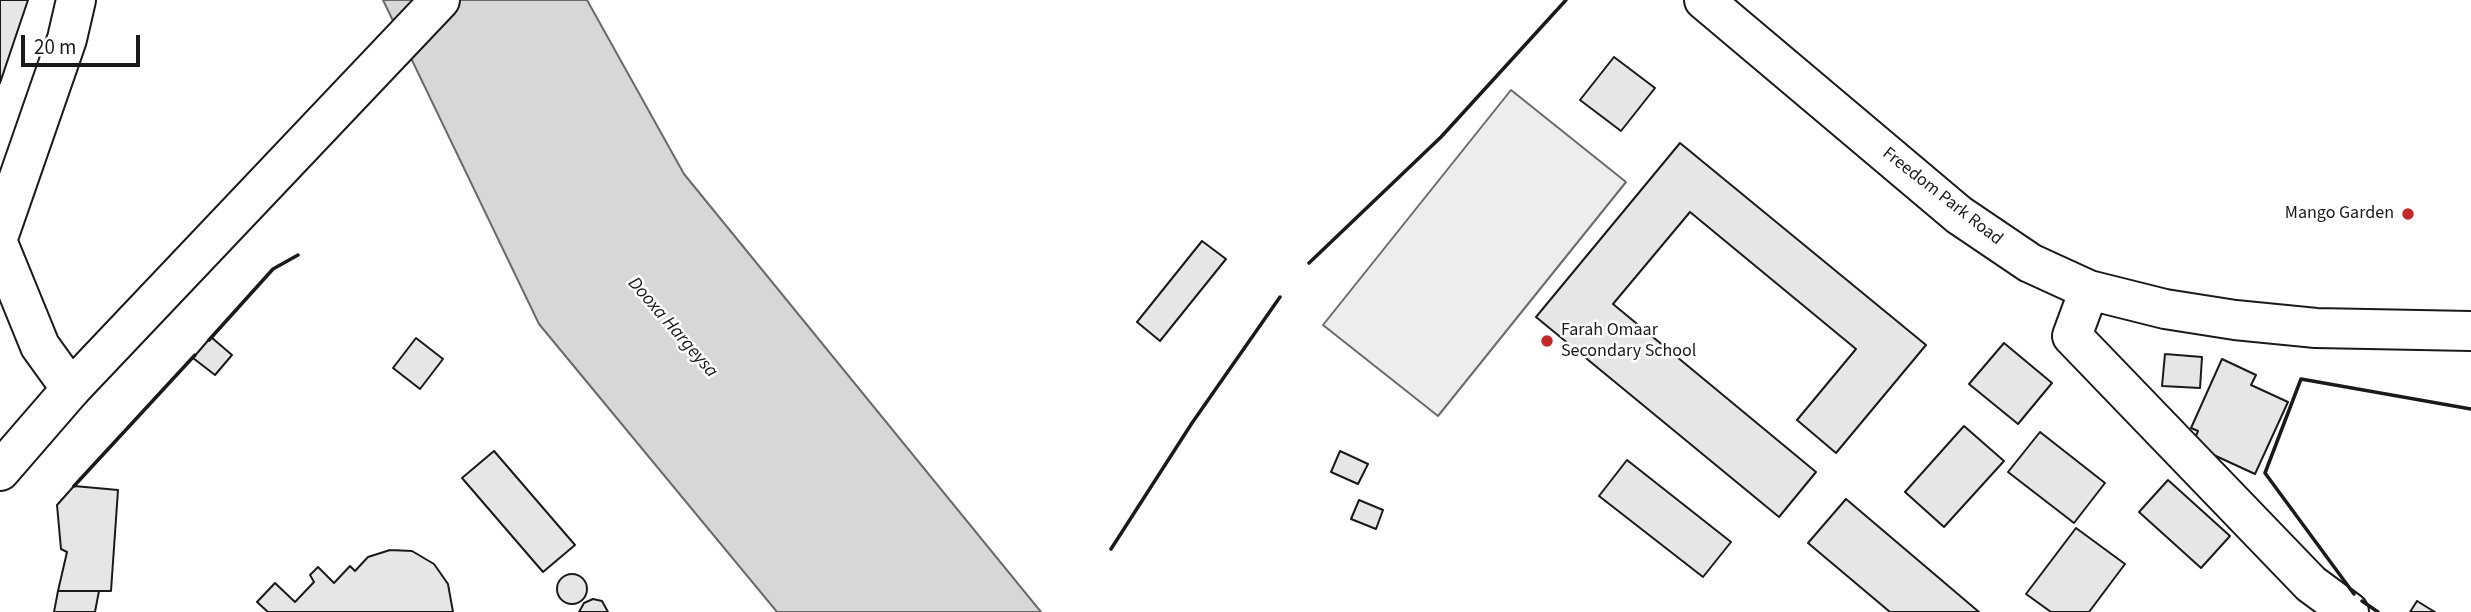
<!DOCTYPE html>
<style>
body{margin:0}
#map{position:relative;width:2471px;height:612px;overflow:hidden;background:#fff;font-family:"Source Sans 3",sans-serif}
canvas{display:block}
.scale{position:absolute;left:21px;top:35px;width:119px;height:32px;box-sizing:border-box;border:4px solid #1a1a1a;border-top:0;padding-left:9px;font-size:21px;line-height:24px;white-space:nowrap;color:#1a1a1a;-webkit-text-stroke:5px #fff;paint-order:stroke}
</style>
<div id="map">
<canvas width="2471" height="612"></canvas>
<div class="scale">20 m</div>
</div>
<script>
const ctx = document.querySelector('canvas').getContext('2d');
ctx.lineJoin = 'round';
function paint(path, color) {
  ctx.fillStyle = color;
  ctx.fill(path, 'evenodd');
}
function shape(rows) {
  const path = new Path2D();
  for (const r of rows) {
    if (r.length === 3) {
      path.moveTo(r[0] + r[2], r[1]);
      path.arc(r[0], r[1], r[2], 0, 2 * Math.PI);
      continue;
    }
    path.moveTo(r[0], r[1]);
    for (let i = 2; i < r.length; i += 2) path.lineTo(r[i], r[i + 1]);
  }
  return path;
}
function trace(path, color, width, dash) {
  ctx.strokeStyle = color;
  ctx.lineWidth = width;
  ctx.lineCap = dash ? 'butt' : 'round';
  ctx.setLineDash(dash || []);
  ctx.stroke(path);
}
function drawText(font, color, halo, rows, align = 'center') {
  ctx.font = font + ' "Source Sans 3",sans-serif';
  ctx.lineWidth = 5;
  ctx.setLineDash([]);
  ctx.textBaseline = 'middle';
  ctx.strokeStyle = halo;
  ctx.fillStyle = color;
  for (const [text, x, y, turn = 0] of rows) {
    ctx.save();
    ctx.translate(x, y);
    ctx.rotate((+turn || 0) * Math.PI / 180);
    ctx.textAlign = isNaN(turn) ? turn : align;
    if (halo) ctx.strokeText(text, 0, 0);
    ctx.fillText(text, 0, 0);
    ctx.restore();
  }
}
const built = shape([
 [1511,90,1626,182,1438,416,1323,325,1511,90]
]);
paint(built, '#ededed');
trace(built, '#6a6a6a', 2);
const water = shape([
 [383,0,587,0,684,174,1041,612,777,612,539,324,383,0]
]);
paint(water, '#d7d7d7');
trace(water, '#6a6a6a', 2);
const building = shape([
 [0,0,28,0,0,83,0,0],
 [1614,57,1655,88,1621,131,1580,100,1614,57],
 [1680,143,1926,345,1836,453,1797,420,1856,349,1690,212,1613,304,1816,472,1779,517,1536,317,1680,143],
 [1202,241,1226,259,1160,341,1137,322,1202,241],
 [211,337,232,355,215,375,193,358,211,337],
 [416,338,443,359,420,389,393,368,416,338],
 [2004,343,2052,383,2018,424,1969,384,2004,343],
 [2165,354,2202,357,2200,388,2162,386,2165,354],
 [2222,359,2256,375,2251,385,2288,402,2255,474,2192,445,2198,431,2191,428,2222,359],
 [1964,426,2004,461,1944,527,1905,492,1964,426],
 [2040,432,2105,483,2074,523,2008,472,2040,432],
 [494,451,575,545,543,572,462,478,494,451],
 [1340,451,1368,464,1358,484,1331,472,1340,451],
 [1627,460,1731,542,1703,577,1599,496,1627,460],
 [2168,480,2230,536,2201,568,2139,512,2168,480],
 [74,486,118,490,111,591,58,591,67,552,61,549,57,505,74,486],
 [1846,499,1979,612,1890,612,1808,543,1846,499],
 [1359,500,1383,510,1376,529,1351,519,1359,500],
 [2076,528,2125,564,2089,612,2051,612,2026,594,2076,528],
 [390,550,412,551,434,564,448,584,453,612,268,612,257,602,275,583,295,602,314,582,310,575,318,567,334,583,350,566,355,571,368,557,390,550],
 [572,589,15],
 [58,591,99,591,95,612,54,612,58,591],
 [593,599,602,601,608,612,579,612,584,603,593,599],
 [2417,601,2435,612,2410,612,2417,601]
]);
paint(building, '#e6e6e6');
trace(building, '#1a1a1a', 2);
const minor = shape([
 [1704,0,1959,215,2030,263,2089,290,2165,309,2235,320,2316,328,2471,331],
 [0,232,67,39,76,0],
 [0,248,40,346,71,389],
 [2089,290,2072,336,2311,584,2349,612]
]);
const major = shape([
 [0,471,71,389,440,0]
]);
trace(minor, '#1a1a1a', 42);
trace(major, '#1a1a1a', 42);
trace(minor, '#fff', 38);
trace(major, '#fff', 38);
trace(shape([
 [1309,263,1441,137,1566,0],
 [209,340,273,269,298,255],
 [74,486,195,355],
 [1111,549,1192,423,1280,297],
 [2354,594,2265,473,2301,379,2471,409],
 [2362,601,2378,612]
]), '#1a1a1a', 3.5);
for (const [x, y, r, color] of [
 [2408,214,7,"#c62828"],
 [1547,341,7,"#c62828"]
]) {
  const dot = new Path2D();
  dot.arc(x, y, r, 0, 2 * Math.PI);
  ctx.fillStyle = color;
  ctx.fill(dot);
  trace(dot, '#fff', 2.5);
}
drawText('18px', '#1a1a1a', '#fff', [
 ["Freedom Park Road",1942,197,38]
]);
drawText('18px', '#1a1a1a', '#fff', [
 ["Mango Garden",2394,214],
 ["Farah Omaar",1561,331,"left"],
 ["Secondary School",1561,352,"left"]
], 'right');
drawText('italic 19px', '#1a1a1a', '#fff', [
 ["Dooxa Hargeysa",672,328,49]
]);
</script>
